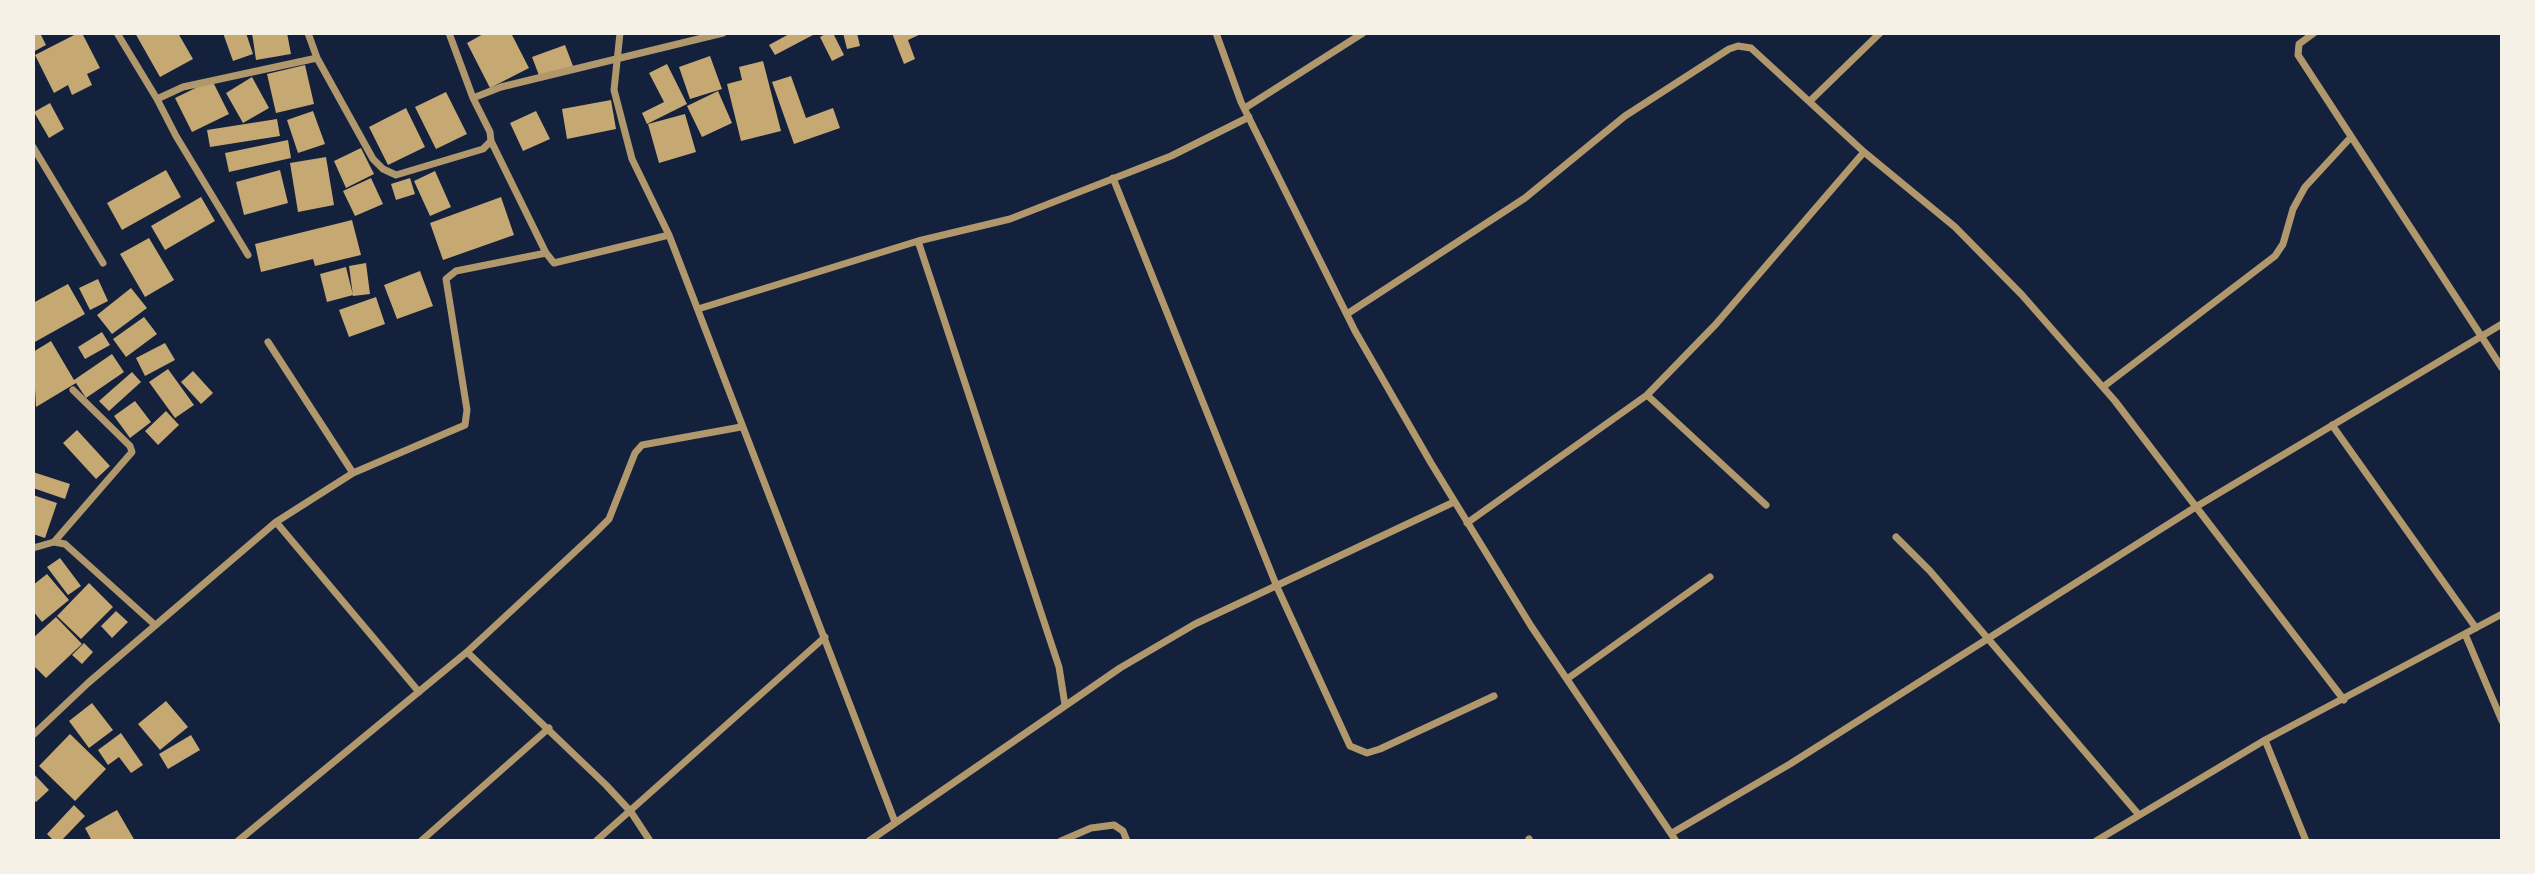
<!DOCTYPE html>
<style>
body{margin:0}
#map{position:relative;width:2535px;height:874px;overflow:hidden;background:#14213d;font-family:Karla,sans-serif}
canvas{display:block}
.frame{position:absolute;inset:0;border:35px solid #f6f1e7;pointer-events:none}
</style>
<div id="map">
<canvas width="2535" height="874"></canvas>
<div class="frame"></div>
</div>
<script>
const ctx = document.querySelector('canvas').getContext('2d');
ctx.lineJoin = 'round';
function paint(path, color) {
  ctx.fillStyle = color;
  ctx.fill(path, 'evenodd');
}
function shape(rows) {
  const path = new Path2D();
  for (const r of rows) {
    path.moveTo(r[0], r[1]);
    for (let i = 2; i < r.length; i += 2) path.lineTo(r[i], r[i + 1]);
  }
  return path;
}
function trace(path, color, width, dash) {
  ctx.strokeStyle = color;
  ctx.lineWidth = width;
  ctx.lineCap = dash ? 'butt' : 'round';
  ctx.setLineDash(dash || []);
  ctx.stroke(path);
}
paint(shape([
 [33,33,40,33,46,45,33,52],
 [78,33,82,33,100,68,87,74,92,85,72,95,68,85,54,93,35,55],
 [135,33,178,33,193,59,160,77],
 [223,33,246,33,253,54,233,61],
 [252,33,287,33,291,54,256,60],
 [485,33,511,33,529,68,490,88,467,43],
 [791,33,813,35,775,55,769,45],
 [827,33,833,33,844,55,832,61,820,37],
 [843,33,857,33,860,46,847,49],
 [892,33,923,33,908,40,915,59,904,64],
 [565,45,573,66,540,78,532,57],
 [710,56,722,89,690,99,679,67],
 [763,61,781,131,741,141,727,84,742,80,739,67],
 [667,64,687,104,647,124,642,113,664,102,649,73],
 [305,65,314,104,276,113,267,74],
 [791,76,806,118,833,108,840,128,794,144,772,82],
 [252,77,269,108,243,123,226,93],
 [212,80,229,114,192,132,175,98],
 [718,91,732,123,702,137,687,106],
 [446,92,467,134,436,149,415,107],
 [611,100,616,129,567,139,562,109],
 [50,103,64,129,49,138,34,112],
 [406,108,425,147,388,165,369,127],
 [313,111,325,144,298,153,287,120],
 [536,111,550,139,523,151,510,123],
 [685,114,696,152,659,163,648,124],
 [277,119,280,136,210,147,207,130],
 [288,140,291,158,229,172,225,153],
 [361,148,374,174,346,188,334,161],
 [326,157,334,205,298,212,290,163],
 [166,170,181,197,122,230,107,203],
 [280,170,288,203,244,215,236,182],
 [435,171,451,207,430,216,414,181],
 [371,178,383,204,355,216,343,191],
 [410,178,415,194,396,200,391,184],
 [201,197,215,221,165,250,151,226],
 [501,197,514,235,443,260,430,223],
 [352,220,361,255,315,266,313,259,261,272,255,244],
 [149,238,174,280,145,297,120,254],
 [366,263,370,294,353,296,349,266],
 [346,267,353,295,327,302,320,274],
 [420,271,433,306,397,319,384,285],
 [98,279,108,301,90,310,79,288],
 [68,284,85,314,33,343,33,303],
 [131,288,147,308,112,334,97,315],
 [376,297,385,324,349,337,339,310],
 [144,317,157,334,126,357,113,339],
 [102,332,110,345,85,359,78,347],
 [51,341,74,380,112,354,124,372,86,398,76,383,36,407,33,352],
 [165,343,175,360,145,376,136,358],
 [168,369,194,405,175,418,149,382],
 [193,371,213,393,201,404,181,382],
 [132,372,141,382,109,411,99,401],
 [135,401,151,422,130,438,114,416],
 [166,411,179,425,158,445,145,431],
 [77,430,110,466,96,479,63,443],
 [33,472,70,484,65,499,33,488],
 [33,495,57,503,45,538,33,534],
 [60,558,81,586,68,595,47,567],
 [47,574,69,600,42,622,33,611,33,585],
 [89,583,113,607,81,639,57,616],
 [116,611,128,622,112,638,101,626],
 [56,617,82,644,46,678,33,665,33,638],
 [84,643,93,652,82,664,72,655],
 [166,701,188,727,160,750,138,724],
 [92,703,113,730,89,748,69,721],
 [121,733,143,765,131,773,119,757,108,765,98,750],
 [70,734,106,769,75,801,39,766],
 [191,735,200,750,168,769,159,754],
 [33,773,49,790,36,802,33,799],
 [74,805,85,816,61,841,54,841,47,834],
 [117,810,135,841,92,841,85,828]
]), '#c6a872');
trace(shape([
 [117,33,157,99,183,87,317,58,373,159,383,169,396,175,483,149,491,141,490,132,473,98,501,87,723,33],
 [308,33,317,58],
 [449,33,473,98],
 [620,33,614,90,632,159,669,235,895,822],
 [1216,33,1241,102,1355,331,1431,463,1531,626,1676,841],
 [2314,33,2299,44,2298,55,2502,368],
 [157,99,176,136,248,255],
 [1810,101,1880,33],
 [1245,108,1363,33],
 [491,141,546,253,554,263,669,235],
 [33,147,103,263],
 [1864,152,1955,227,2022,295,2115,401,2344,700],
 [1113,178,1277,587,1350,746,1367,753,1380,749,1494,696],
 [918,241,1059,667,1065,705],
 [698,309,918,241,1010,219,1171,156,1249,117],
 [1347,314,1525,198,1625,116,1729,49,1738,46,1751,48,1864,152,1716,324,1647,395,1467,523],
 [268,342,353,473],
 [2103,387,2275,256,2283,244,2293,209,2305,187,2351,137],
 [1647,395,1766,505],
 [2332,425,2476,628],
 [276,522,419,692],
 [1896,537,1930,571,2139,815],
 [54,542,132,452,130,446,73,390],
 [33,548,54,542,65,544,155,625],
 [2465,634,2502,721],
 [467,652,606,785,631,812,650,841],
 [1567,679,1710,577],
 [33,735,88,683,276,522,353,473,465,425,467,410,446,279,456,271,546,253],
 [2265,740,2306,841],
 [1672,833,1790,764,2194,508,2502,324],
 [1529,839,1530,841],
 [238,841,467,652,593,535,609,519,635,453,642,445,741,427],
 [421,841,549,728],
 [596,841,825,637],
 [869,841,1120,668,1195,624,1454,502],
 [1061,841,1091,828,1114,825,1123,831,1127,841],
 [2096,841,2265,740,2502,614]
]), '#b1986c', 7);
</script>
